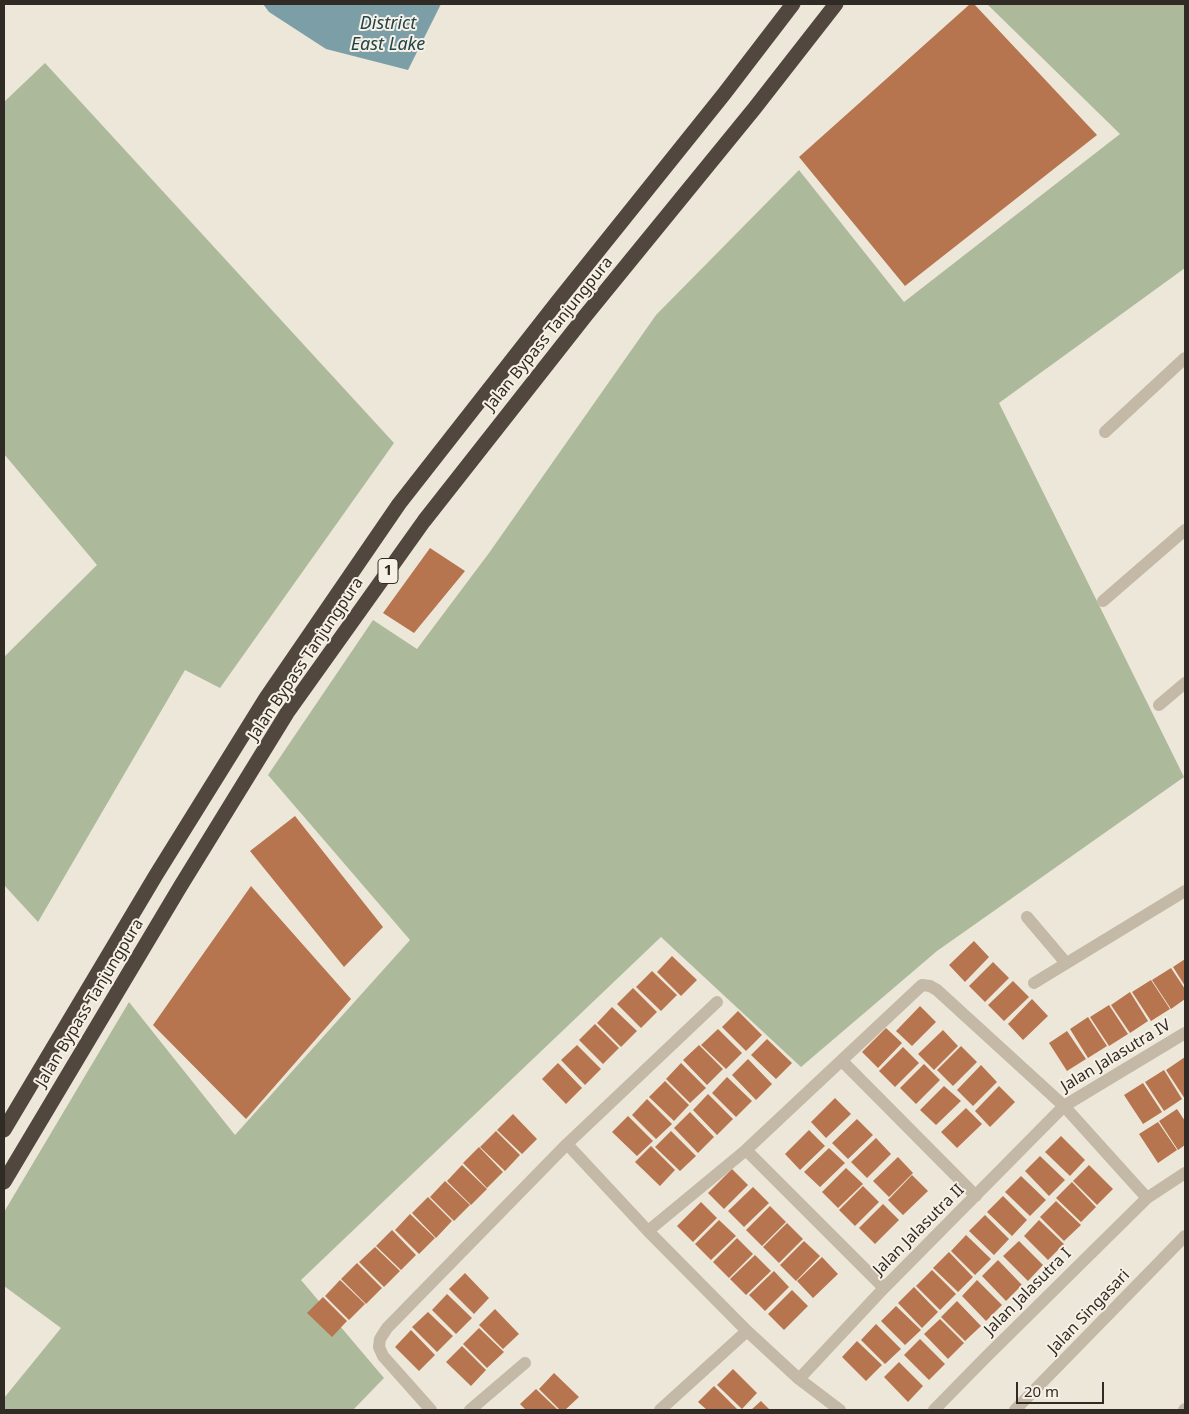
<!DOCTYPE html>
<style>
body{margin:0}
#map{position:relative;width:1189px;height:1414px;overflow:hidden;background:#ede7d9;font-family:"Noto Sans",sans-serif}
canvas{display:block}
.frame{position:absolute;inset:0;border:5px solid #312b26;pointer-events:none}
.scale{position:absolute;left:1016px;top:1382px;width:88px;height:22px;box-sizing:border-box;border:2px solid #312b26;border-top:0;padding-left:6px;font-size:15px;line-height:18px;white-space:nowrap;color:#312b26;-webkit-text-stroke:4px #f6f0e5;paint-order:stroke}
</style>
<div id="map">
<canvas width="1189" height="1414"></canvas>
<div class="frame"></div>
<div class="scale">20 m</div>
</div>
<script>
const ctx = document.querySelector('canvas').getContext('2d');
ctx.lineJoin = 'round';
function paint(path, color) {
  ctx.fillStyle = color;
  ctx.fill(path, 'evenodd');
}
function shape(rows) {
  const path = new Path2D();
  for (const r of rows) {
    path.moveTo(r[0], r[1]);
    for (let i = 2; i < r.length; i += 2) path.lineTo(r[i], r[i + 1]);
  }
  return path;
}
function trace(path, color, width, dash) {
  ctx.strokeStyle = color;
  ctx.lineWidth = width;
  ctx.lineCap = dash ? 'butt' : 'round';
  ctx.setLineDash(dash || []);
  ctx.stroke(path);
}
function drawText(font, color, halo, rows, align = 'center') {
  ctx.font = font + ' "Noto Sans",sans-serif';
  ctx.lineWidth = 4;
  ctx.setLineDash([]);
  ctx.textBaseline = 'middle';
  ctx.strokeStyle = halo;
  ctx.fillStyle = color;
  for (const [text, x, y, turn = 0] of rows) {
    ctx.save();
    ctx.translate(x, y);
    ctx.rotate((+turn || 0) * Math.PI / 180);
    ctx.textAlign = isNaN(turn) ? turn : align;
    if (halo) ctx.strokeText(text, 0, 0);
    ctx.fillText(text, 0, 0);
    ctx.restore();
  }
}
paint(shape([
 [987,4,1185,4,1185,268,999,403,1184,777,937,951,801,1067,661,937,301,1280,384,1378,353,1410,4,1410,4,1398,61,1328,4,1286,4,1212,129,1002,235,1135,410,940,268,775,373,620,417,649,489,553,656,315,799,170,904,302,1120,134],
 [45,63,394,443,220,688,185,670,38,922,4,885,4,657,97,565,4,454,4,102]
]), '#acba9b');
paint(shape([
 [263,4,441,4,408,70,326,49,269,12]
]), '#7c9fa7');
paint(shape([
 [970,4,974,4,1097,135,905,286,799,157],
 [430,548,465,571,414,633,383,613],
 [295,816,383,927,344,967,250,851],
 [251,886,351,999,246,1119,153,1025],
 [974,941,989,957,965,982,949,965],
 [672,956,697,980,681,996,657,972],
 [1185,959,1185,986,1173,967],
 [993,962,1009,978,985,1002,969,986],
 [1171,968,1185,989,1185,999,1171,1009,1152,980],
 [652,971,677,995,661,1011,636,987],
 [1151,980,1170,1009,1151,1021,1132,992],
 [1013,981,1029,997,1004,1021,988,1005],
 [633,988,657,1012,641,1028,617,1004],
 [1130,992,1148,1021,1130,1033,1111,1005],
 [1032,999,1048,1016,1023,1040,1008,1024],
 [1109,1005,1128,1034,1109,1046,1090,1017],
 [920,1006,936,1022,912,1046,896,1031],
 [612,1007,637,1031,621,1047,597,1023],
 [738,1011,762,1035,746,1051,722,1027],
 [1088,1017,1107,1046,1088,1058,1070,1029],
 [595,1024,619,1048,603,1064,579,1040],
 [886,1028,902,1043,878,1068,862,1052],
 [718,1029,742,1053,726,1069,701,1045],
 [943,1030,958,1046,934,1070,918,1054],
 [1067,1031,1086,1059,1067,1071,1049,1043],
 [767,1039,792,1063,776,1079,751,1055],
 [577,1045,601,1069,585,1085,561,1060],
 [699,1045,723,1069,707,1085,683,1060],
 [961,1046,977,1062,953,1086,937,1070],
 [903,1047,919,1063,895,1087,879,1071],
 [1185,1057,1185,1099,1166,1070],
 [748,1059,772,1084,756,1100,732,1075],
 [558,1063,582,1088,566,1104,542,1079],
 [681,1063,706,1088,690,1103,666,1079],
 [924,1064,940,1080,916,1104,900,1088],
 [981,1065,997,1082,973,1106,957,1090],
 [1164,1070,1182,1099,1164,1111,1145,1082],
 [727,1077,752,1101,736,1117,712,1093],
 [665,1081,689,1105,674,1121,649,1097],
 [1143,1083,1162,1112,1143,1124,1124,1095],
 [944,1086,961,1101,936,1125,920,1110],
 [999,1086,1015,1102,990,1127,975,1111],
 [708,1094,733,1119,717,1135,693,1110],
 [835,1098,851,1114,826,1138,811,1122],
 [647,1099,672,1124,656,1139,632,1115],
 [966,1108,982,1124,957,1148,941,1132],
 [1177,1109,1185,1121,1185,1145,1178,1150,1159,1121],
 [690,1112,714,1137,698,1153,674,1128],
 [513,1114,537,1139,522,1154,497,1130],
 [628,1116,653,1141,637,1156,612,1132],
 [857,1119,873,1135,848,1159,832,1143],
 [1158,1122,1177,1150,1158,1163,1139,1134],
 [809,1130,825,1146,800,1170,785,1154],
 [496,1131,520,1155,505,1171,480,1147],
 [671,1131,696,1156,680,1171,655,1147],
 [1061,1136,1085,1160,1070,1176,1045,1152],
 [876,1138,891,1154,867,1178,851,1162],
 [651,1146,675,1170,660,1186,635,1162],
 [479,1147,503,1172,487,1188,463,1163],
 [829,1148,845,1163,820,1187,804,1172],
 [1040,1156,1065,1180,1049,1196,1025,1171],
 [898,1157,913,1173,889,1197,873,1181],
 [462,1165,487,1189,471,1205,447,1181],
 [1089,1165,1113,1189,1097,1205,1073,1181],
 [846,1168,863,1184,838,1208,822,1192],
 [732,1169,748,1185,724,1209,708,1193],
 [912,1175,928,1191,903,1215,888,1200],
 [1021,1176,1046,1200,1030,1216,1005,1192],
 [445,1181,470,1205,454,1221,430,1197],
 [1072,1182,1096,1207,1081,1222,1056,1198],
 [863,1186,879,1202,855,1226,839,1210],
 [753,1187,769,1203,744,1227,728,1211],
 [1003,1196,1027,1220,1012,1236,987,1212],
 [428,1197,452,1221,436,1238,412,1213],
 [1056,1201,1081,1225,1064,1241,1040,1217],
 [701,1202,717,1218,693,1242,677,1226],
 [883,1204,899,1220,875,1244,859,1228],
 [770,1206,786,1222,762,1246,746,1230],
 [410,1214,435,1238,419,1254,395,1230],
 [985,1215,1009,1239,994,1255,969,1231],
 [719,1220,736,1236,711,1260,695,1244],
 [1039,1220,1064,1244,1048,1260,1024,1236],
 [787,1223,803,1239,779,1263,763,1247],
 [392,1230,416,1255,401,1270,376,1246],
 [966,1235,991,1259,975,1275,951,1251],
 [737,1238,753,1254,729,1278,713,1262],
 [804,1241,820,1256,796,1281,780,1265],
 [1019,1241,1043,1265,1028,1281,1003,1256],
 [375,1247,400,1271,384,1287,359,1262],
 [949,1252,973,1277,958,1292,933,1268],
 [755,1255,771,1271,746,1295,730,1279],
 [822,1257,838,1274,813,1298,797,1281],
 [998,1260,1022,1285,1006,1301,982,1276],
 [357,1263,382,1288,366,1304,341,1279],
 [932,1270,956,1294,940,1310,916,1286],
 [774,1271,789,1287,765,1311,749,1295],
 [465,1273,489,1298,474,1314,449,1289],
 [340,1280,365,1304,349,1320,325,1296],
 [977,1280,1002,1305,986,1321,962,1296],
 [914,1287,938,1312,922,1328,898,1303],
 [792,1290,808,1306,784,1330,768,1314],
 [447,1294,472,1318,456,1334,432,1310],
 [323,1297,347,1321,332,1337,307,1313],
 [957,1301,981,1326,965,1341,941,1317],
 [896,1306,921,1330,905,1345,881,1321],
 [495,1309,519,1334,503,1349,479,1325],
 [428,1312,453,1336,437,1352,412,1327],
 [940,1319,964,1343,948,1359,924,1334],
 [876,1324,901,1349,885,1364,861,1340],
 [479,1328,504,1352,487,1368,463,1344],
 [411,1330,435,1355,419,1371,395,1347],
 [920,1339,945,1364,929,1380,904,1355],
 [857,1341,882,1365,866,1381,842,1357],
 [462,1346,486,1370,471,1386,446,1362],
 [899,1362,923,1386,908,1402,884,1377],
 [733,1369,757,1393,742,1409,717,1385],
 [554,1373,579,1397,565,1410,560,1410,539,1389],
 [714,1386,738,1410,707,1410,698,1402],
 [536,1389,558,1410,526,1410,520,1404],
 [761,1401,770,1410,751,1410]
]), '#b6754e');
trace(shape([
 [1105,432,1185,358],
 [1103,601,1185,530],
 [1159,705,1185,683],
 [1027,917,1066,963],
 [1034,983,1185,891],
 [842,1061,976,1196],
 [567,1144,648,1231,747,1331,799,1379,840,1410],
 [746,1150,884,1288],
 [648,1231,746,1150,922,985,930,986,937,990,1064,1106,1147,1198],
 [799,1379,884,1288,1064,1106,1185,1033],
 [431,1410,383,1356,379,1347,380,1339,387,1328,567,1144,717,1002],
 [470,1410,525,1363],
 [660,1410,747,1331],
 [934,1410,985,1358,1147,1198,1185,1173],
 [1015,1410,1185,1236],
 [1184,1410,1185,1409]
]), '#c4b8a7', 12);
trace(shape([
 [4,1130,156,875,266,698,399,504,558,301,724,94,793,4],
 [4,1182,180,887,287,713,424,521,586,315,754,109,836,4]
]), '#51473f', 15);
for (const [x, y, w] of [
 [388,571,20]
]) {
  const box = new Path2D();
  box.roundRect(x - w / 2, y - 12.5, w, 25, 4);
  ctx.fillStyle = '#f6f0e5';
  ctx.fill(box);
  trace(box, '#312b26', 1);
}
drawText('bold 15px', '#312b26', null, [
 ["1",388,571]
]);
drawText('16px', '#312b26', '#f6f0e5', [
 ["Jalan Bypass Tanjungpura",549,334,-51],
 ["Jalan Bypass Tanjungpura",306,659,-56],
 ["Jalan Bypass Tanjungpura",90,1003,-59],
 ["Jalan Jalasutra IV",1116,1056,-31],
 ["Jalan Jalasutra II",919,1230,-45],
 ["Jalan Jalasutra I",1028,1292,-45],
 ["Jalan Singasari",1089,1312,-46]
]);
drawText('italic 18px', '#22444d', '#f6f0e5', [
 ["District",388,24],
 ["East Lake",388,45]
]);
</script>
